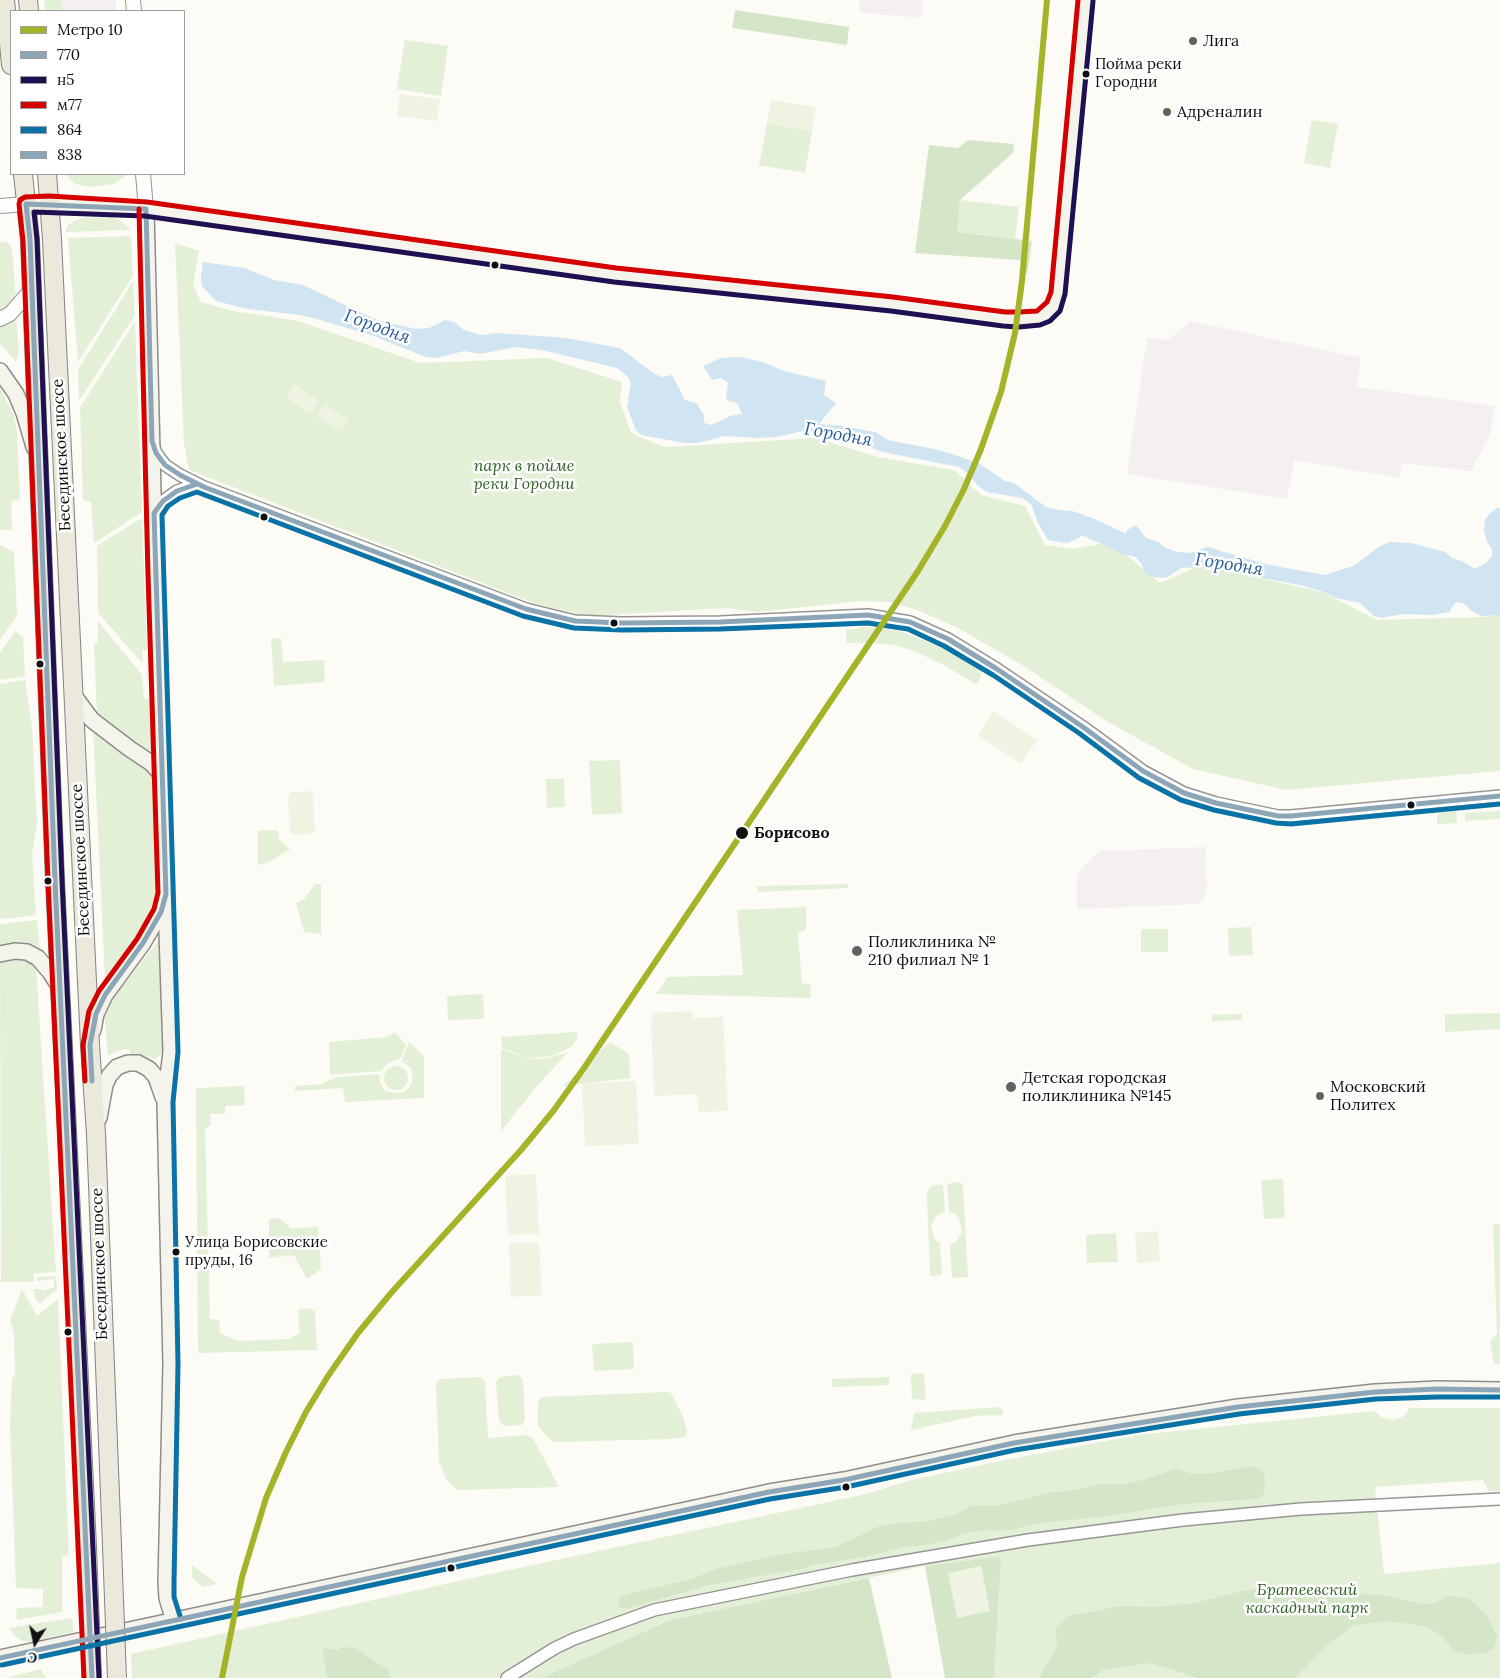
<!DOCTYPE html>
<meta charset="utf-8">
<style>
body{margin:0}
#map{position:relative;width:1500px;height:1678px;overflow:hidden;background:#fcfbf6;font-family:Lora,serif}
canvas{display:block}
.legend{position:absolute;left:10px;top:10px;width:175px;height:165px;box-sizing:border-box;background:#fff;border:1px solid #9f9f9f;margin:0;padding:6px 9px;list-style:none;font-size:15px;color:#101010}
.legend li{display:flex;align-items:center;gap:10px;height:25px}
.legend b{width:25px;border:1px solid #9f9f9f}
.north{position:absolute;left:10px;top:1618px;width:50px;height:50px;-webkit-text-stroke:4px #fff;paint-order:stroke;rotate:190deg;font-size:14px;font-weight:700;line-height:20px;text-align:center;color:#101010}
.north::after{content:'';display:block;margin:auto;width:18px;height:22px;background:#101010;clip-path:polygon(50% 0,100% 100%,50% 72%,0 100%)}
</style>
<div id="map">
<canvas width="1500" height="1678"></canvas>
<ul class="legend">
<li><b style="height:6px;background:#a4b428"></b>Метро 10</li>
<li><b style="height:6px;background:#8da6b7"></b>770</li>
<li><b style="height:6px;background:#1f1051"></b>н5</li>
<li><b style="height:6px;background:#d50100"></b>м77</li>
<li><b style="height:6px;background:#0973a7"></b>864</li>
<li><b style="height:6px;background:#8da6b7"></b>838</li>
</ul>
<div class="north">С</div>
</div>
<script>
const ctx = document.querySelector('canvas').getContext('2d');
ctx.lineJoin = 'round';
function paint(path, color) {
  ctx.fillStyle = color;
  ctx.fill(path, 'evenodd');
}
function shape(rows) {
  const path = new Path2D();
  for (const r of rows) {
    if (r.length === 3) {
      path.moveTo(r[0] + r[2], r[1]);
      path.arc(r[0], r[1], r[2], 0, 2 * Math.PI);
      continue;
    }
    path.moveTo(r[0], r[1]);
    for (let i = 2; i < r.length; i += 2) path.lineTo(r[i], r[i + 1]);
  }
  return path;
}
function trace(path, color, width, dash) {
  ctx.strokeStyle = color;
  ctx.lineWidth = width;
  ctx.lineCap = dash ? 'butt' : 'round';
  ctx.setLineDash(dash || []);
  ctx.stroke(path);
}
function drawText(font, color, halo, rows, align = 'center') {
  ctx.font = font + ' Lora,serif';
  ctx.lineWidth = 5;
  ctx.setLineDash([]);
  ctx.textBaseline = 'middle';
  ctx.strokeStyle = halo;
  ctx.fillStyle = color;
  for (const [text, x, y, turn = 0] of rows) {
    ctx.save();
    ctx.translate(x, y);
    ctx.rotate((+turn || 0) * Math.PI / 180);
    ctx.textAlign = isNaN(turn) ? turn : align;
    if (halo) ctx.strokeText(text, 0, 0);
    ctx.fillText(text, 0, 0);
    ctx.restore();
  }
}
paint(shape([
 [62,0,116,0,116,11,63,11],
 [860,0,923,0,921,18,859,12],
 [1191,321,1361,358,1357,387,1495,406,1490,434,1471,471,1402,463,1399,478,1294,460,1287,499,1127,474,1147,338,1168,340],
 [1206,847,1207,893,1200,904,1077,909,1077,874,1099,851]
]), '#f4eff1');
paint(shape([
 [44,0,62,0,63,11,45,11],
 [405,40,448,46,441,96,397,89],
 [1312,120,1338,124,1330,168,1304,163],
 [767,123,812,131,805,173,759,165],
 [65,174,87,175,128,174,114,184,90,187,75,184],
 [960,200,1019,207,1015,239,956,232],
 [112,217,120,220,131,230,65,232,68,225,74,221,81,218],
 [131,236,133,276,78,362,68,238],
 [0,242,5,242,10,245,12,249,16,301,10,307,0,312],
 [175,243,199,251,193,284,201,302,233,311,298,321,420,363,547,358,622,382,620,402,631,433,664,447,816,438,878,457,954,470,981,495,1025,506,1045,545,1072,549,1111,542,1160,583,1201,565,1322,592,1377,620,1484,617,1500,614,1500,771,1286,790,1193,769,1108,722,1022,665,956,627,920,611,890,602,861,601,756,612,728,608,588,616,534,603,189,470,184,443],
 [133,281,135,315,79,401,78,370],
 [16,316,19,352,16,362,0,344,0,324],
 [135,321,142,512,94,543,91,502,83,500,80,408],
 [0,388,14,416,17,433,20,500,11,501,12,530,0,530],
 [142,518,147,650,142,650,143,664,98,613,97,546],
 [0,545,14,552,17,615,0,640],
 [98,621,142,675,144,699,152,699,156,755,151,754,97,718,94,643,98,643],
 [865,627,882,628,903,632,942,648,979,669,981,674,980,680,976,684,942,664,916,652,895,645,872,643,846,643,846,630],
 [15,631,23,637,25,676,0,680,0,653],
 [281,638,283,662,324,660,325,682,274,686,271,639],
 [25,680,32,726,37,824,32,855,36,914,32,916,0,919,0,684],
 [93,728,110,743,154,775,156,782,158,903,157,912,105,979],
 [620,760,622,813,592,815,589,761],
 [546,779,564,779,565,807,547,808],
 [1456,810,1457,823,1437,824,1437,816,1440,812],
 [1500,811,1500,819,1465,821,1465,813],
 [278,830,279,839,290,849,269,862,258,865,258,831],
 [315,884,321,884,321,934,304,932,296,903,304,899],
 [848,884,848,888,758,892,757,886],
 [806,907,806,930,798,933,802,983,811,985,811,998,656,994,668,977,743,975,737,910],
 [37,920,40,949,33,944,24,942,11,944,0,947,0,924],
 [1251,927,1253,955,1229,956,1228,928],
 [1141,929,1168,929,1168,952,1141,952],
 [158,941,161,941,163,1041,162,1053,155,1059,143,1055,131,1055,129,1049,119,1050,108,1056,104,1009],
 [19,955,33,962,36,967,56,1272,34,1274,34,1282,1,1282,0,963,4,960],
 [483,994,484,1019,448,1020,447,996],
 [1500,1013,1500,1029,1445,1032,1445,1014],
 [1242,1014,1242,1020,1212,1021,1212,1015],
 [395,1032,406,1045,400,1059,388,1063,381,1071,330,1075,329,1042,388,1037],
 [577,1032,577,1039,571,1047,552,1056,535,1058,526,1057,502,1048,501,1037],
 [409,1042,424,1056,424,1098,345,1102,343,1088,295,1091,295,1086,322,1084,336,1077,379,1074,380,1083,385,1091,395,1093,404,1092,409,1088,413,1080,411,1068,404,1063,413,1059,401,1063],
 [610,1042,629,1054,630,1078,563,1086],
 [501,1049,528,1058,539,1059,548,1058,568,1052,537,1086,501,1131],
 [396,1078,12],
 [244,1086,245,1105,225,1106,225,1114,210,1114,211,1126,205,1128,210,1319,219,1320,220,1333,238,1341,289,1339,300,1333,298,1310,310,1308,315,1312,317,1350,198,1353,196,1088],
 [1283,1179,1285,1218,1264,1219,1261,1180],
 [960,1182,963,1185,968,1277,952,1278,950,1245,957,1240,962,1232,959,1219,955,1214,949,1212,947,1184],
 [943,1184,945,1212,936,1216,931,1225,934,1239,940,1243,942,1275,930,1276,927,1196,928,1190,932,1186],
 [279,1218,291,1228,318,1227,321,1269,307,1279,294,1255,269,1258,269,1219],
 [1500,1224,1500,1364,1494,1364,1490,1341,1497,1334,1493,1225],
 [1116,1233,1118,1262,1087,1263,1086,1235],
 [56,1276,57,1289,40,1304,35,1298,34,1289,40,1289,43,1291,54,1287,54,1279,37,1281,37,1277],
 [22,1289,37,1316,58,1299,69,1555,62,1556,62,1612,17,1620,16,1608,43,1607,43,1589,16,1588,10,1425,12,1378,15,1376,14,1333,10,1320],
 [633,1342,634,1369,594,1371,592,1344],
 [924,1373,926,1400,912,1399,911,1374],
 [518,1375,523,1380,525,1420,522,1425,504,1426,499,1421,496,1382,500,1377],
 [480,1377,484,1380,485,1384,488,1438,525,1435,531,1437,535,1442,559,1487,458,1490,447,1481,439,1462,436,1385,437,1381,442,1379],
 [889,1377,889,1385,833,1387,832,1379],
 [667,1392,671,1393,683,1417,687,1432,686,1437,670,1439,556,1442,550,1440,538,1426,538,1402,542,1397],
 [1001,1407,1004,1415,975,1416,911,1430,914,1413],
 [1409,1408,1500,1408,1500,1491,1489,1491,1483,1480,1375,1487,1384,1574,1500,1563,1500,1678,994,1678,1000,1556,925,1566,670,1620,541,1678,132,1678,131,1654,486,1575,866,1494,911,1480,1010,1459,1138,1435,1374,1411,1383,1418,1393,1420,1401,1418,1406,1414],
 [192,1565,217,1584,203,1587,192,1578],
 [72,1618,73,1632,31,1642,22,1641,15,1636,9,1628],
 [41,1669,46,1678,5,1678]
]), '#e4efd8');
paint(shape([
 [735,10,849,27,847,45,732,28],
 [968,140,1014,144,1013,153,960,200,957,232,1032,241,1027,275,1020,260,915,253,929,145,958,148],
 [1251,1466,1258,1468,1264,1472,1265,1488,1263,1495,1257,1499,1184,1504,1099,1517,1040,1523,1011,1530,979,1531,963,1534,946,1541,918,1546,908,1546,865,1557,817,1564,801,1569,709,1585,629,1608,620,1608,618,1598,628,1594,692,1579,716,1569,750,1561,785,1554,836,1547,877,1527,899,1523,929,1521,955,1515,972,1505,996,1506,1053,1492,1069,1491,1102,1484,1124,1484,1143,1480,1175,1469,1193,1474,1208,1474],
 [1001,1556,994,1678,945,1678,925,1566],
 [869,1578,892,1678,541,1678,670,1620],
 [1274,1585,1318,1587,1351,1593,1388,1596,1423,1604,1435,1603,1448,1595,1470,1599,1487,1616,1497,1636,1494,1648,1485,1653,1469,1655,1454,1651,1442,1636,1425,1626,1387,1621,1354,1625,1327,1645,1295,1678,1197,1678,1190,1675,1150,1663,1103,1670,1091,1678,1039,1678,1057,1646,1056,1628,1069,1616,1121,1606,1157,1607,1195,1603,1238,1592],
 [343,1647,355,1648,388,1670,391,1678,328,1678,323,1657,324,1648,337,1650]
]), '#d4e6c7');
paint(shape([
 [400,94,440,99,437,121,397,116],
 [771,100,816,107,812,131,767,123],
 [295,385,319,401,310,414,286,397],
 [325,404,349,420,341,432,316,416],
 [993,711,1037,740,1021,764,978,735],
 [309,791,313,794,315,831,312,834,294,835,290,832,288,796,291,792],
 [692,1011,693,1018,723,1017,728,1111,698,1112,697,1094,654,1096,651,1020,652,1020,652,1013],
 [636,1081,639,1144,585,1146,582,1083],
 [536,1174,539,1234,508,1235,505,1176],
 [1158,1231,1160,1261,1137,1263,1135,1233],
 [539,1242,542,1295,511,1297,509,1243],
 [981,1566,990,1611,957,1618,948,1573]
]), '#eef4e1');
paint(shape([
 [203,262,244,268,274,280,303,285,377,320,416,329,429,328,445,320,454,322,464,330,481,335,497,333,566,338,620,348,653,373,662,377,672,375,685,400,696,403,704,415,704,423,712,425,730,416,742,414,737,403,726,400,728,383,721,378,712,380,703,366,721,358,742,357,765,363,784,371,826,381,824,395,836,403,819,424,843,426,875,432,888,440,939,450,958,456,980,464,1005,481,1014,483,1046,507,1059,510,1072,511,1084,515,1088,527,1079,538,1067,543,1048,540,1038,523,1031,504,1022,498,987,492,977,485,970,475,959,467,883,452,837,436,818,432,803,431,777,437,757,438,724,436,698,443,685,443,641,435,636,430,627,407,631,383,628,377,617,368,542,350,516,347,480,354,464,351,437,358,426,357,371,335,317,319,300,315,247,309,216,301,202,286,201,278],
 [1497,508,1500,508,1500,614,1498,615,1481,616,1472,611,1463,603,1456,602,1449,612,1432,615,1404,614,1381,618,1374,616,1360,603,1336,598,1321,591,1300,585,1202,567,1181,568,1166,578,1154,577,1145,573,1142,565,1125,544,1127,530,1136,525,1146,538,1158,542,1166,548,1177,552,1190,553,1208,547,1265,564,1325,575,1353,566,1380,546,1390,542,1411,543,1445,552,1452,558,1462,561,1475,569,1487,562,1492,556,1492,549,1487,542,1484,531,1485,520,1490,513]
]), '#d0e4f2');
trace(shape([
 [1061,522,1088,527,1125,544,1141,548,1151,553]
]), '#d0e4f2', 20);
const minor = shape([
 [153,445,156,453,165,465,180,475,204,487,526,609,575,621,622,623,720,622,868,615,910,622,948,639,997,669,1083,727,1143,771,1184,793,1216,803,1278,816,1291,816,1500,796],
 [154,513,163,501,177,491,197,484],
 [507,1678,555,1648,574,1639,654,1610,852,1570,1028,1540,1183,1520,1301,1509,1500,1499]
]);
const tertiary = shape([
 [133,0,134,11],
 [143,174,146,209],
 [0,206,26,204],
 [0,319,10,314,32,289]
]);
const secondary = shape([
 [26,204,49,204,146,209,615,275,892,304,1004,319,1019,320,1039,318,1045,315,1054,306,1058,293,1086,0],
 [146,209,155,574,170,1022,171,1052,165,1102,171,1364,166,1583,167,1598,174,1621],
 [0,371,16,394,24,413,34,447],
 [74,696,92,720,130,749,151,763,163,776],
 [0,954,15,951,27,952,38,958,50,972,61,989],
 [93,1030,96,1014,105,995,143,943,161,912,164,900],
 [99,1118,105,1085,109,1076,117,1067,128,1063,138,1063,149,1069,156,1077,163,1097],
 [0,1658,769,1492,844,1480,1014,1443,1238,1407,1375,1392,1437,1389,1500,1390]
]);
const primary = shape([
 [5,0,11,65],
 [28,0,29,11],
 [23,174,30,240,55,881,87,1547],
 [47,174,52,239,90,1045,96,1134,112,1546]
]);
trace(minor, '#969694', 14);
trace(tertiary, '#969694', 16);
trace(secondary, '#8d8c8a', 18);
trace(primary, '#848381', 20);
trace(minor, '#fffefe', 11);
trace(tertiary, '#fffefe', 14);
trace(secondary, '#f4f4ec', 15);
trace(primary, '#ebe8dc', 18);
const primaryBridge = shape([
 [112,1546,117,1678],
 [87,1547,92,1678]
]);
trace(primaryBridge, '#848381', 20, []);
trace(primaryBridge, '#ebe8dc', 18);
trace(shape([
 [92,1081,90,1045,96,1014,105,995,143,943,161,912,166,894,154,513,163,501,177,491,197,484],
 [92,1678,55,881,30,240,26,204,146,209,152,441,156,453,165,465,180,475,204,487,526,609,575,621,622,623,720,622,868,615,910,622,948,639,997,669,1083,727,1143,771,1184,793,1216,803,1278,816,1291,816,1500,796]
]), '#8da6b7', 5);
trace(shape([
 [99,1678,62,881,37,240,34,212,145,216,614,282,891,311,1003,326,1019,327,1040,325,1050,321,1060,311,1065,294,1093,1]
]), '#1f1051', 5);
trace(shape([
 [85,1081,83,1045,89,1011,99,991,137,939,154,909,158,893,148,574,139,209],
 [84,1678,48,881,23,241,19,204,20,200,25,197,49,196,147,202,616,268,893,297,1005,312,1019,312,1037,311,1047,302,1051,292,1078,0]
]), '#d50100', 5);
trace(shape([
 [181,1619,174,1597,174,1583,178,1364,173,1102,178,1052,162,515,168,506,180,498,197,492,523,616,574,628,622,630,720,629,868,623,908,629,944,646,993,675,1079,733,1139,778,1181,800,1214,810,1276,823,1291,824,1500,804],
 [2,1665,770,1499,846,1487,1015,1450,1239,1414,1376,1399,1437,1397,1500,1397]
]), '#0973a7', 5);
trace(shape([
 [0,1658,769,1492,844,1480,1014,1443,1238,1407,1375,1392,1437,1389,1500,1390]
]), '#8da6b7', 5);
trace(shape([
 [222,1678,242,1577,266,1498,286,1452,306,1412,328,1376,358,1333,391,1293,521,1150,554,1110,584,1068,918,571,945,526,964,489,981,449,1001,392,1015,333,1022,281,1047,0]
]), '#a4b428', 6);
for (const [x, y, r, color] of [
 [1193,41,5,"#636260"],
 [1086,74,4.5,"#101010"],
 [1167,112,5,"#636260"],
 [495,265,4.5,"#101010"],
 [264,517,4.5,"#101010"],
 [614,623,4.5,"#101010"],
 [40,664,4.5,"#101010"],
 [1411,805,4.5,"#101010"],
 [742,833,7,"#101010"],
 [48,881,4.5,"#101010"],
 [857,951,6,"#636260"],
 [1011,1087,6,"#636260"],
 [1320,1096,5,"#636260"],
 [176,1252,4.5,"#101010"],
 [68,1332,4.5,"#101010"],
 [846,1487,4.5,"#101010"],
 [451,1568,4.5,"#101010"]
]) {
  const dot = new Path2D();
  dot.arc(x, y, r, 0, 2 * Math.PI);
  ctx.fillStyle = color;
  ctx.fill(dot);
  trace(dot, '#fff', 2);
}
drawText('15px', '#101010', '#fff', [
 ["Пойма реки",1095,65],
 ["Городни",1095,83],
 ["Улица Борисовские",185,1243],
 ["пруды, 16",185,1261]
], 'left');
drawText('16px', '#101010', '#fff', [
 ["Лига",1203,41],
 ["Адреналин",1177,112],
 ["Поликлиника №",868,942],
 ["210 филиал № 1",868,960],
 ["Детская городская",1022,1078],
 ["поликлиника №145",1022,1096],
 ["Московский",1330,1087],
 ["Политех",1330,1105]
], 'left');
drawText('16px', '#101010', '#fff', [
 ["Бесединское шоссе",62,455,-93],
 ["Бесединское шоссе",81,860,-93],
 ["Бесединское шоссе",100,1264,-92]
]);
drawText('italic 16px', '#2e6225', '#fff', [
 ["парк в пойме",524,466],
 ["реки Городни",524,484],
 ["Братеевский",1307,1590],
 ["каскадный парк",1307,1608]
]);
drawText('bold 16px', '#101010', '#fff', [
 ["Борисово",754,833]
], 'left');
drawText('italic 18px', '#245c97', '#fff', [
 ["Городня",377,327,20],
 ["Городня",838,435,10],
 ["Городня",1229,565,9]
]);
</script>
